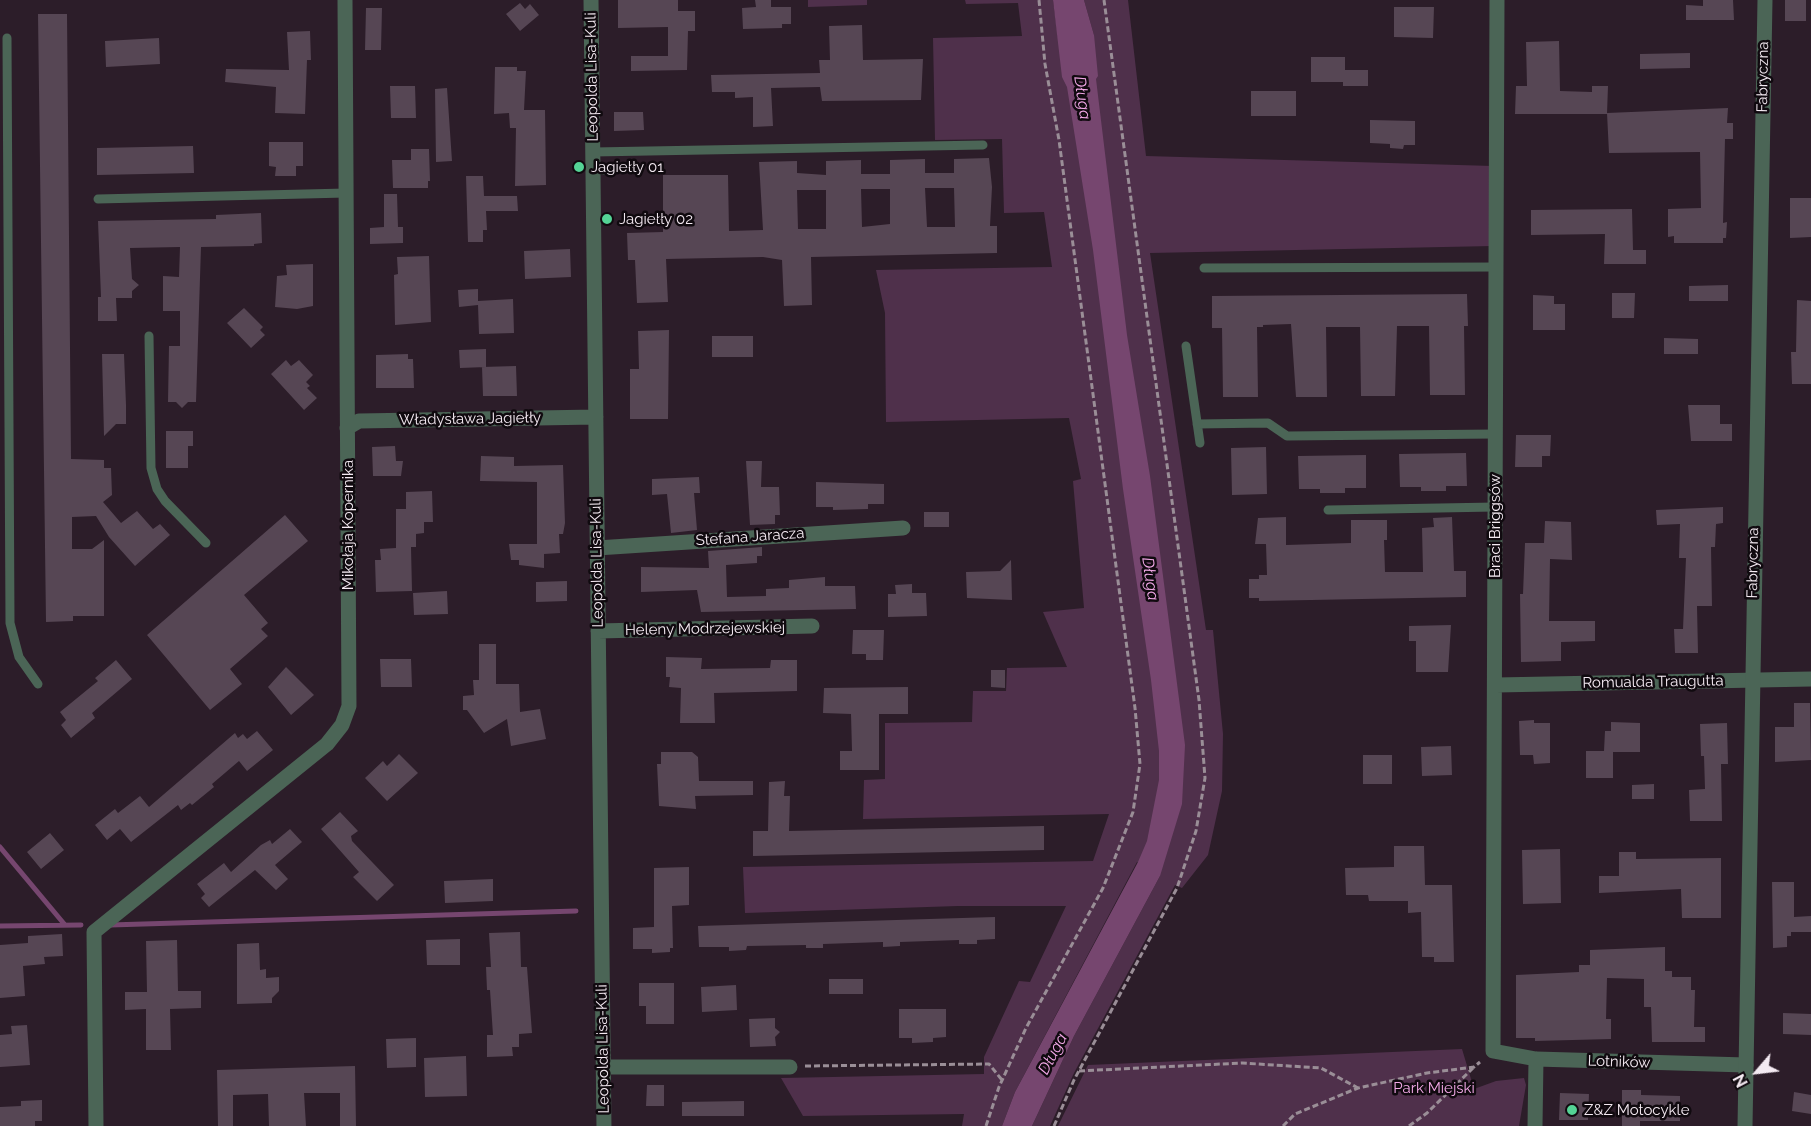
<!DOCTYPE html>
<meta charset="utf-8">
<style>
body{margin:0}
#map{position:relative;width:1811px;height:1126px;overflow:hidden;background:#2c1d29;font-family:Raleway,sans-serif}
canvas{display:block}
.north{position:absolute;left:1727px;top:1042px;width:60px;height:60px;-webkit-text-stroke:4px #100a0f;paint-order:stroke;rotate:242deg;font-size:16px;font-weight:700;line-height:24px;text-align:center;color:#f4eaf2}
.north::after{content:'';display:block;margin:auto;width:21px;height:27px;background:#f4eaf2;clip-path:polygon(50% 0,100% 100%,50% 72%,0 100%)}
</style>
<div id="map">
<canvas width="1811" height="1126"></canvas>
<div class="north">N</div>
</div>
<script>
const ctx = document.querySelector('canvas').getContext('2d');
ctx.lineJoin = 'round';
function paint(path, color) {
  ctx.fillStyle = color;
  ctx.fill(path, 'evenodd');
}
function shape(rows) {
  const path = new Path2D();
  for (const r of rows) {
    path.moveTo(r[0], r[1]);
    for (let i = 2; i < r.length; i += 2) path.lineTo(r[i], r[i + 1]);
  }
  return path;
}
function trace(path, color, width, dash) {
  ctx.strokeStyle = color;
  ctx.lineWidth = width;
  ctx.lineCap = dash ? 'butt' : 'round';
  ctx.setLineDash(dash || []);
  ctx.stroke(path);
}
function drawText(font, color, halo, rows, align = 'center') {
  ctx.font = font + ' Raleway,sans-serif';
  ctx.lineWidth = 5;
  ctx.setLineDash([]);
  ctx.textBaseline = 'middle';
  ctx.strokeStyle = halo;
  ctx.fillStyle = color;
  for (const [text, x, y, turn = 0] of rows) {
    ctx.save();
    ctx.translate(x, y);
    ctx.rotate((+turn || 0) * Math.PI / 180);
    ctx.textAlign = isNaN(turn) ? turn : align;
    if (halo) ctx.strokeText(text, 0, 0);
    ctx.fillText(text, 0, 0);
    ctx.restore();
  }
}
paint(shape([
 [808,0,867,0,867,5,808,7],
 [965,0,1053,0,1058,37,1094,35,1084,0,1128,0,1146,156,1493,166,1493,246,1150,253,1206,630,1213,630,1223,734,1222,791,1208,855,1182,888,1175,885,1074,1073,1050,1126,1032,1126,1074,1036,1160,876,1137,862,1015,1092,1002,1126,962,1126,964,1114,803,1116,781,1078,984,1074,984,1057,1019,981,1030,982,1066,906,958,906,745,913,743,867,1093,861,1109,814,863,819,864,780,885,779,885,723,972,722,973,691,1006,691,1007,668,1067,667,1043,612,1084,608,1073,481,1081,479,1069,418,886,422,885,313,876,270,1052,267,1044,212,1004,213,1002,139,935,140,933,38,1022,36,1018,3,966,4],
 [1462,1049,1474,1089,1496,1081,1524,1078,1526,1085,1519,1126,1058,1126,1088,1065]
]), '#4f304b');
paint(shape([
 [1053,0,1084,0,1094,35,1098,76,1096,79,1127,335,1150,476,1185,745,1182,804,1160,876,1074,1036,1032,1126,1002,1126,1015,1092,1138,862,1147,841,1159,780,1159,751,1151,680,1123,489,1093,250,1067,87,1062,77]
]), '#76466f');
trace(shape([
 [0,847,65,925],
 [110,925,576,911],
 [0,926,81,925]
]), '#76466f', 5);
paint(shape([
 [618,0,678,0,678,11,695,11,695,31,688,31,687,70,631,71,631,56,668,56,668,27,618,28],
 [755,0,771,0,771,7,791,7,791,24,782,24,782,28,743,29,742,8,756,7],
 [1703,0,1733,0,1734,20,1686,20,1686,5,1703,6],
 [1785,0,1806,0,1806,21,1785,21],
 [520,3,525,9,530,4,539,15,520,31,506,14],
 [1394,7,1434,7,1433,38,1394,37],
 [366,8,382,8,381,50,365,50],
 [38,14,67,14,71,459,104,460,104,468,111,468,112,495,103,502,121,523,137,511,153,529,160,524,170,535,135,566,109,537,96,516,72,517,72,549,92,549,104,540,104,616,73,616,73,621,46,622],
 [862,25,863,60,923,59,921,100,822,101,820,87,771,88,773,126,753,127,753,97,735,98,735,92,712,92,711,75,820,73,819,60,830,60,829,26],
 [310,31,311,60,307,60,305,114,275,113,276,87,225,82,226,69,289,70,287,32],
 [159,38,160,64,106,67,105,41],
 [1559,41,1560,91,1592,92,1592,86,1608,86,1607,114,1515,114,1516,86,1527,86,1526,42],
 [1690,53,1690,68,1640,69,1640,54],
 [1311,57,1345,57,1345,70,1368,70,1368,86,1343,86,1343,82,1311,82],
 [495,67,517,67,517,71,526,71,524,110,545,110,546,185,515,186,516,128,510,128,509,113,494,114],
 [390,86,415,86,416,118,391,118],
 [447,88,452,161,436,162,435,89],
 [1251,91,1296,91,1296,116,1251,116],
 [1728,108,1727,123,1733,123,1733,139,1725,139,1723,223,1727,222,1726,238,1723,238,1723,243,1674,243,1674,236,1668,237,1668,209,1701,208,1700,152,1609,153,1607,113],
 [614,112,643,112,644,130,614,131],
 [1370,120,1415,121,1415,145,1404,145,1403,149,1390,148,1390,144,1370,143],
 [269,142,303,142,303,166,296,166,296,176,275,176,276,167,269,166],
 [193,146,194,173,97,175,97,148],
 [411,149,429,149,430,181,428,181,428,188,393,188,392,160,411,160],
 [989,158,992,187,990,226,997,226,997,253,811,257,812,305,784,306,782,260,763,257,666,259,668,302,637,303,635,260,628,260,627,233,663,232,663,175,728,175,729,231,763,230,759,162,797,161,797,173,826,175,826,161,861,160,861,174,890,174,890,160,925,159,925,173,954,173,954,159],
 [925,188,954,188,955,227,927,227],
 [861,189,890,189,890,224,862,227],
 [797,190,826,190,826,229,798,229],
 [466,176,483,176,484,196,517,196,518,211,486,211,487,230,483,230,483,242,468,242],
 [384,194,397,194,398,227,403,227,403,243,370,244,370,228,384,227],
 [1790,198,1811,198,1811,237,1790,238],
 [1632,209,1633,250,1646,250,1646,264,1604,264,1605,234,1531,235,1531,210],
 [261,213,262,243,254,244,254,246,201,247,196,402,188,402,182,408,176,402,168,402,169,346,180,346,180,311,163,311,163,276,179,277,180,247,130,248,132,279,139,285,132,291,132,298,116,298,117,321,98,321,98,297,101,297,98,221,216,219,216,215],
 [570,249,571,277,525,279,524,251],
 [429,256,431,322,395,325,394,275,398,274,397,257],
 [313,264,313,306,297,309,275,307,277,276,287,275,286,265],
 [1728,285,1728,301,1689,301,1689,286],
 [478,289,478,301,513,299,514,333,479,334,478,305,459,307,458,290],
 [1612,293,1635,293,1634,318,1612,318],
 [1467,294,1468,326,1464,326,1465,395,1430,395,1429,326,1397,326,1395,396,1361,396,1360,327,1326,327,1327,397,1296,397,1291,324,1263,325,1263,327,1257,327,1258,397,1223,397,1222,328,1212,328,1212,296],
 [1533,295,1554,296,1554,304,1565,304,1565,330,1533,330],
 [1797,300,1811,301,1811,384,1792,384,1791,352,1796,352],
 [244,308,263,327,260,330,265,335,251,348,227,323],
 [669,330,668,419,630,419,630,369,639,369,638,331],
 [712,336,753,336,753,357,712,357],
 [1664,338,1698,339,1698,354,1664,354],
 [486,349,486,367,460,368,459,350],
 [102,354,124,354,126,405,126,424,116,424,104,436],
 [408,354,408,359,413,359,414,388,376,388,376,355],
 [286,360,291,366,299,360,313,375,306,382,310,386,307,388,317,398,304,410,271,374],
 [516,366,517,396,483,396,482,367],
 [1688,405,1720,405,1720,424,1732,424,1732,441,1691,441],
 [166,431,193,431,193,446,188,446,188,468,166,468],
 [1516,435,1551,435,1550,456,1542,456,1542,467,1515,467],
 [395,446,396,461,403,461,401,476,373,476,372,447],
 [1266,447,1267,494,1232,495,1231,448],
 [1466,453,1467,486,1446,486,1446,491,1421,491,1421,487,1400,487,1399,454],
 [1366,455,1366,488,1345,488,1345,493,1320,493,1320,489,1299,489,1298,456],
 [481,456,514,457,514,466,563,465,565,523,563,534,559,534,560,553,544,554,544,568,519,565,519,560,511,560,509,544,537,544,537,482,480,481],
 [746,461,762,461,761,487,779,487,780,515,775,515,775,524,750,525],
 [699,477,700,493,694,493,697,530,671,533,667,494,652,495,652,479],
 [816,482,884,484,884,504,868,504,868,509,833,510,833,507,816,507],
 [432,491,433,522,424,522,424,533,416,534,416,547,411,547,412,591,376,592,375,560,381,560,380,549,396,548,396,509,406,509,406,492],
 [1723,507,1723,523,1716,524,1715,547,1711,547,1712,606,1697,606,1698,653,1675,653,1674,629,1683,629,1686,558,1679,558,1680,524,1657,525,1656,510],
 [924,512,949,512,949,527,924,527],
 [285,515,308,541,244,595,268,623,261,629,268,636,230,669,242,684,210,710,147,635],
 [1286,517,1286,545,1351,543,1351,520,1387,520,1387,540,1384,540,1385,572,1423,572,1422,528,1434,527,1433,518,1452,517,1454,571,1466,571,1466,597,1259,601,1259,598,1249,598,1249,579,1259,579,1259,575,1267,575,1266,544,1255,544,1258,518],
 [1545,521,1571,522,1572,560,1550,559,1549,621,1595,621,1595,641,1561,642,1561,661,1521,662,1520,594,1523,594,1525,543,1544,543],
 [762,547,762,556,757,556,757,563,726,565,727,597,766,596,766,589,789,588,789,580,825,577,825,586,855,586,856,609,701,612,697,590,641,592,641,567,709,568,708,551],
 [1011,560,1012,600,967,598,966,572,1000,571],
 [567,581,567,601,536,602,536,582],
 [912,584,912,593,926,593,927,616,888,617,888,594,896,594,895,585],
 [447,591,448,614,414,615,413,593],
 [1451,625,1448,672,1416,672,1416,641,1409,641,1409,626],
 [853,630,884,630,883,660,866,660,866,654,852,654],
 [479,644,496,644,496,684,519,684,520,712,540,709,546,739,511,746,507,719,484,733,467,710,463,710,463,696,474,695,473,680,479,680],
 [666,657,702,658,701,669,770,668,771,660,797,660,797,691,714,693,715,723,680,723,681,688,669,687,670,677,666,677],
 [380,659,411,659,412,687,381,687],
 [116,660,132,679,92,713,95,718,71,738,61,725,66,720,60,712,98,681,95,678],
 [286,667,314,695,291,715,268,687],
 [991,670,1005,670,1005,688,991,687],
 [908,687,908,714,879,714,879,770,840,770,840,751,852,751,851,714,823,713,824,688],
 [1794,703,1810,703,1811,760,1775,762,1775,727,1794,727],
 [1534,720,1534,723,1550,723,1550,763,1534,764,1533,755,1520,755,1519,721],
 [1611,722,1640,723,1640,752,1613,752,1613,778,1586,778,1586,751,1604,751,1605,731,1611,731],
 [1727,723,1728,764,1721,764,1722,821,1690,821,1689,790,1705,789,1704,756,1701,756,1700,724],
 [257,731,273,750,247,771,239,761,212,784,214,787,192,805,190,803,181,810,178,805,131,842,120,829,107,840,95,825,115,809,118,813,140,796,149,807,235,733,238,738,243,734,247,739],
 [1451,746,1452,775,1422,776,1421,747],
 [661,752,692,752,698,757,699,781,753,781,753,795,695,796,696,809,659,806,657,764,661,764],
 [399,754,418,773,387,801,365,778,383,761,387,766],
 [1363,755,1392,755,1392,784,1363,784],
 [785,781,784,796,790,796,789,831,1044,826,1044,850,753,856,753,831,768,831,769,782],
 [1654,784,1654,799,1632,799,1632,785],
 [340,812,358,831,351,836,352,841,394,885,377,901,353,877,359,872,321,829],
 [290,829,302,842,275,865,288,879,276,890,255,870,209,907,201,898,205,894,197,884,224,863,231,872,261,845,270,840,272,844],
 [50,833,64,850,41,869,27,852],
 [1394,846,1424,846,1425,885,1452,885,1454,962,1434,962,1434,957,1422,957,1421,912,1408,913,1408,901,1369,901,1368,895,1346,895,1345,868,1394,867],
 [1560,849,1561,903,1523,904,1522,850],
 [1619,852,1636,852,1636,859,1721,858,1721,918,1682,918,1681,889,1599,893,1599,876,1619,876],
 [689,867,689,905,672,906,673,948,670,948,670,952,652,953,652,949,633,949,633,928,654,927,654,868],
 [493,879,493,901,445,903,444,881],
 [1772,882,1794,882,1794,917,1811,916,1811,932,1791,932,1791,936,1787,936,1787,947,1773,948],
 [995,917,995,939,977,940,977,944,959,944,959,940,900,942,900,946,883,947,883,942,823,944,823,948,806,948,806,945,747,946,746,950,729,951,729,947,699,947,698,926],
 [520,932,521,967,527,967,532,1033,519,1034,519,1047,512,1047,513,1056,487,1057,487,1035,493,1035,490,990,487,990,486,967,491,967,489,933],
 [62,934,63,956,44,957,45,964,23,966,25,996,0,998,0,945,28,943,28,936],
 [460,939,460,965,427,965,426,940],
 [177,940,178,991,201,991,201,1008,170,1009,171,1050,146,1050,146,1009,125,1010,125,992,147,992,146,941],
 [259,943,260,970,266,969,266,978,279,977,279,991,272,998,272,1003,237,1004,237,944],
 [1665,947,1665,971,1672,971,1672,977,1691,977,1691,990,1695,990,1694,1027,1705,1027,1705,1042,1652,1042,1651,1007,1644,1007,1644,979,1607,978,1606,1019,1611,1019,1611,1039,1535,1041,1535,1038,1516,1038,1516,975,1579,972,1579,965,1590,965,1590,950],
 [829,979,863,979,863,994,829,994],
 [639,983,674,983,674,1024,646,1024,646,1006,639,1006],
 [736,985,737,1010,702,1012,701,987],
 [899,1009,946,1009,946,1037,933,1038,933,1042,912,1043,912,1038,899,1038],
 [1783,1013,1811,1014,1811,1035,1783,1034],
 [775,1018,775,1028,780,1032,775,1037,776,1046,750,1047,749,1019],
 [27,1025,30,1065,0,1067,0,1035,12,1034,11,1026],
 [416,1038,416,1067,387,1068,386,1039],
 [466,1056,467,1096,425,1097,424,1058],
 [355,1066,356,1126,340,1126,340,1093,304,1093,306,1126,269,1126,268,1094,233,1095,233,1126,218,1126,217,1070],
 [647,1085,664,1085,664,1106,646,1106],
 [1622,1090,1641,1090,1641,1095,1680,1096,1680,1121,1640,1121,1640,1126,1622,1126],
 [1794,1092,1811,1095,1811,1114,1792,1111],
 [1560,1093,1589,1094,1588,1120,1559,1120],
 [42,1100,42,1121,35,1121,35,1126,0,1126,0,1107,21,1106,21,1101],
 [744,1101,744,1116,682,1116,682,1102]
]), '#564654');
trace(shape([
 [805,1066,989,1064,1002,1080],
 [1079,1071,1242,1063,1321,1068,1358,1088],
 [986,1126,999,1087,1026,1028,1103,888,1133,812,1140,764,1135,708,1059,140,1045,64,1039,0],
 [1054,1126,1074,1080,1177,888,1196,831,1205,778,1199,700,1104,0],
 [1283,1126,1295,1114,1358,1088,1427,1073,1474,1067,1480,1062],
 [1409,1126,1427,1113,1474,1067]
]), '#9a8e97', 3, [6, 3]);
trace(shape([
 [7,38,10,623,19,657,38,684],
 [593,152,983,145],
 [593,170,613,170],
 [98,199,346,193],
 [1204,268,1496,267],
 [149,336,151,468,157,489,165,501,206,543],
 [1186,346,1200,443],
 [1197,424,1268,423,1287,436,1495,434],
 [1328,510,1495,507]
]), '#4b6556', 9);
trace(shape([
 [591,0,604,1126],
 [1497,0,1493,1051,1536,1059,1746,1065],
 [347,428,359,421,596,417],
 [597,548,903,528],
 [598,631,812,626],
 [1496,685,1811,679],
 [603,1067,790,1067],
 [96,1126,94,932,327,744,342,725,349,706,345,0],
 [1535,1126,1536,1059]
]), '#4b6556', 15);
trace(shape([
 [1745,1126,1765,0]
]), '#4b6556', 15);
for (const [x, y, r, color] of [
 [579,167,6,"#54d395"],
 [607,219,6,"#54d395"],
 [1572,1110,6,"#54d395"]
]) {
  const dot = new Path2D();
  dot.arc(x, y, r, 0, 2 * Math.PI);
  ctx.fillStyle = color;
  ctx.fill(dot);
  trace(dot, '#100a0f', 2);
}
drawText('15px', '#f4eaf2', '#100a0f', [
 ["Leopolda Lisa-Kuli",592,77,-91],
 ["Fabryczna",1763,77,-89],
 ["Władysława Jagiełły",470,419,-1],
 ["Mikołaja Kopernika",348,525,-90],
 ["Braci Briggsów",1495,526,-90],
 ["Stefana Jaracza",750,537,-4],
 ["Leopolda Lisa-Kuli",597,563,-91],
 ["Fabryczna",1753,563,-89],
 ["Heleny Modrzejewskiej",705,629,-1],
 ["Romualda Traugutta",1653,682,-1],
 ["Leopolda Lisa-Kuli",603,1049,-91],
 ["Lotników",1619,1062,2]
]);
drawText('15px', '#f4eaf2', '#100a0f', [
 ["Jagiełły 01",591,167],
 ["Jagiełły 02",619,219],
 ["Z&Z Motocykle",1584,1110]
], 'left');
drawText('15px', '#f4aae9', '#100a0f', [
 ["Park Miejski",1434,1088]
]);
drawText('italic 16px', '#f2a8e7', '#100a0f', [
 ["Długa",1082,98,82],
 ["Długa",1150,579,82],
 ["Długa",1053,1054,-62]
]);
</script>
